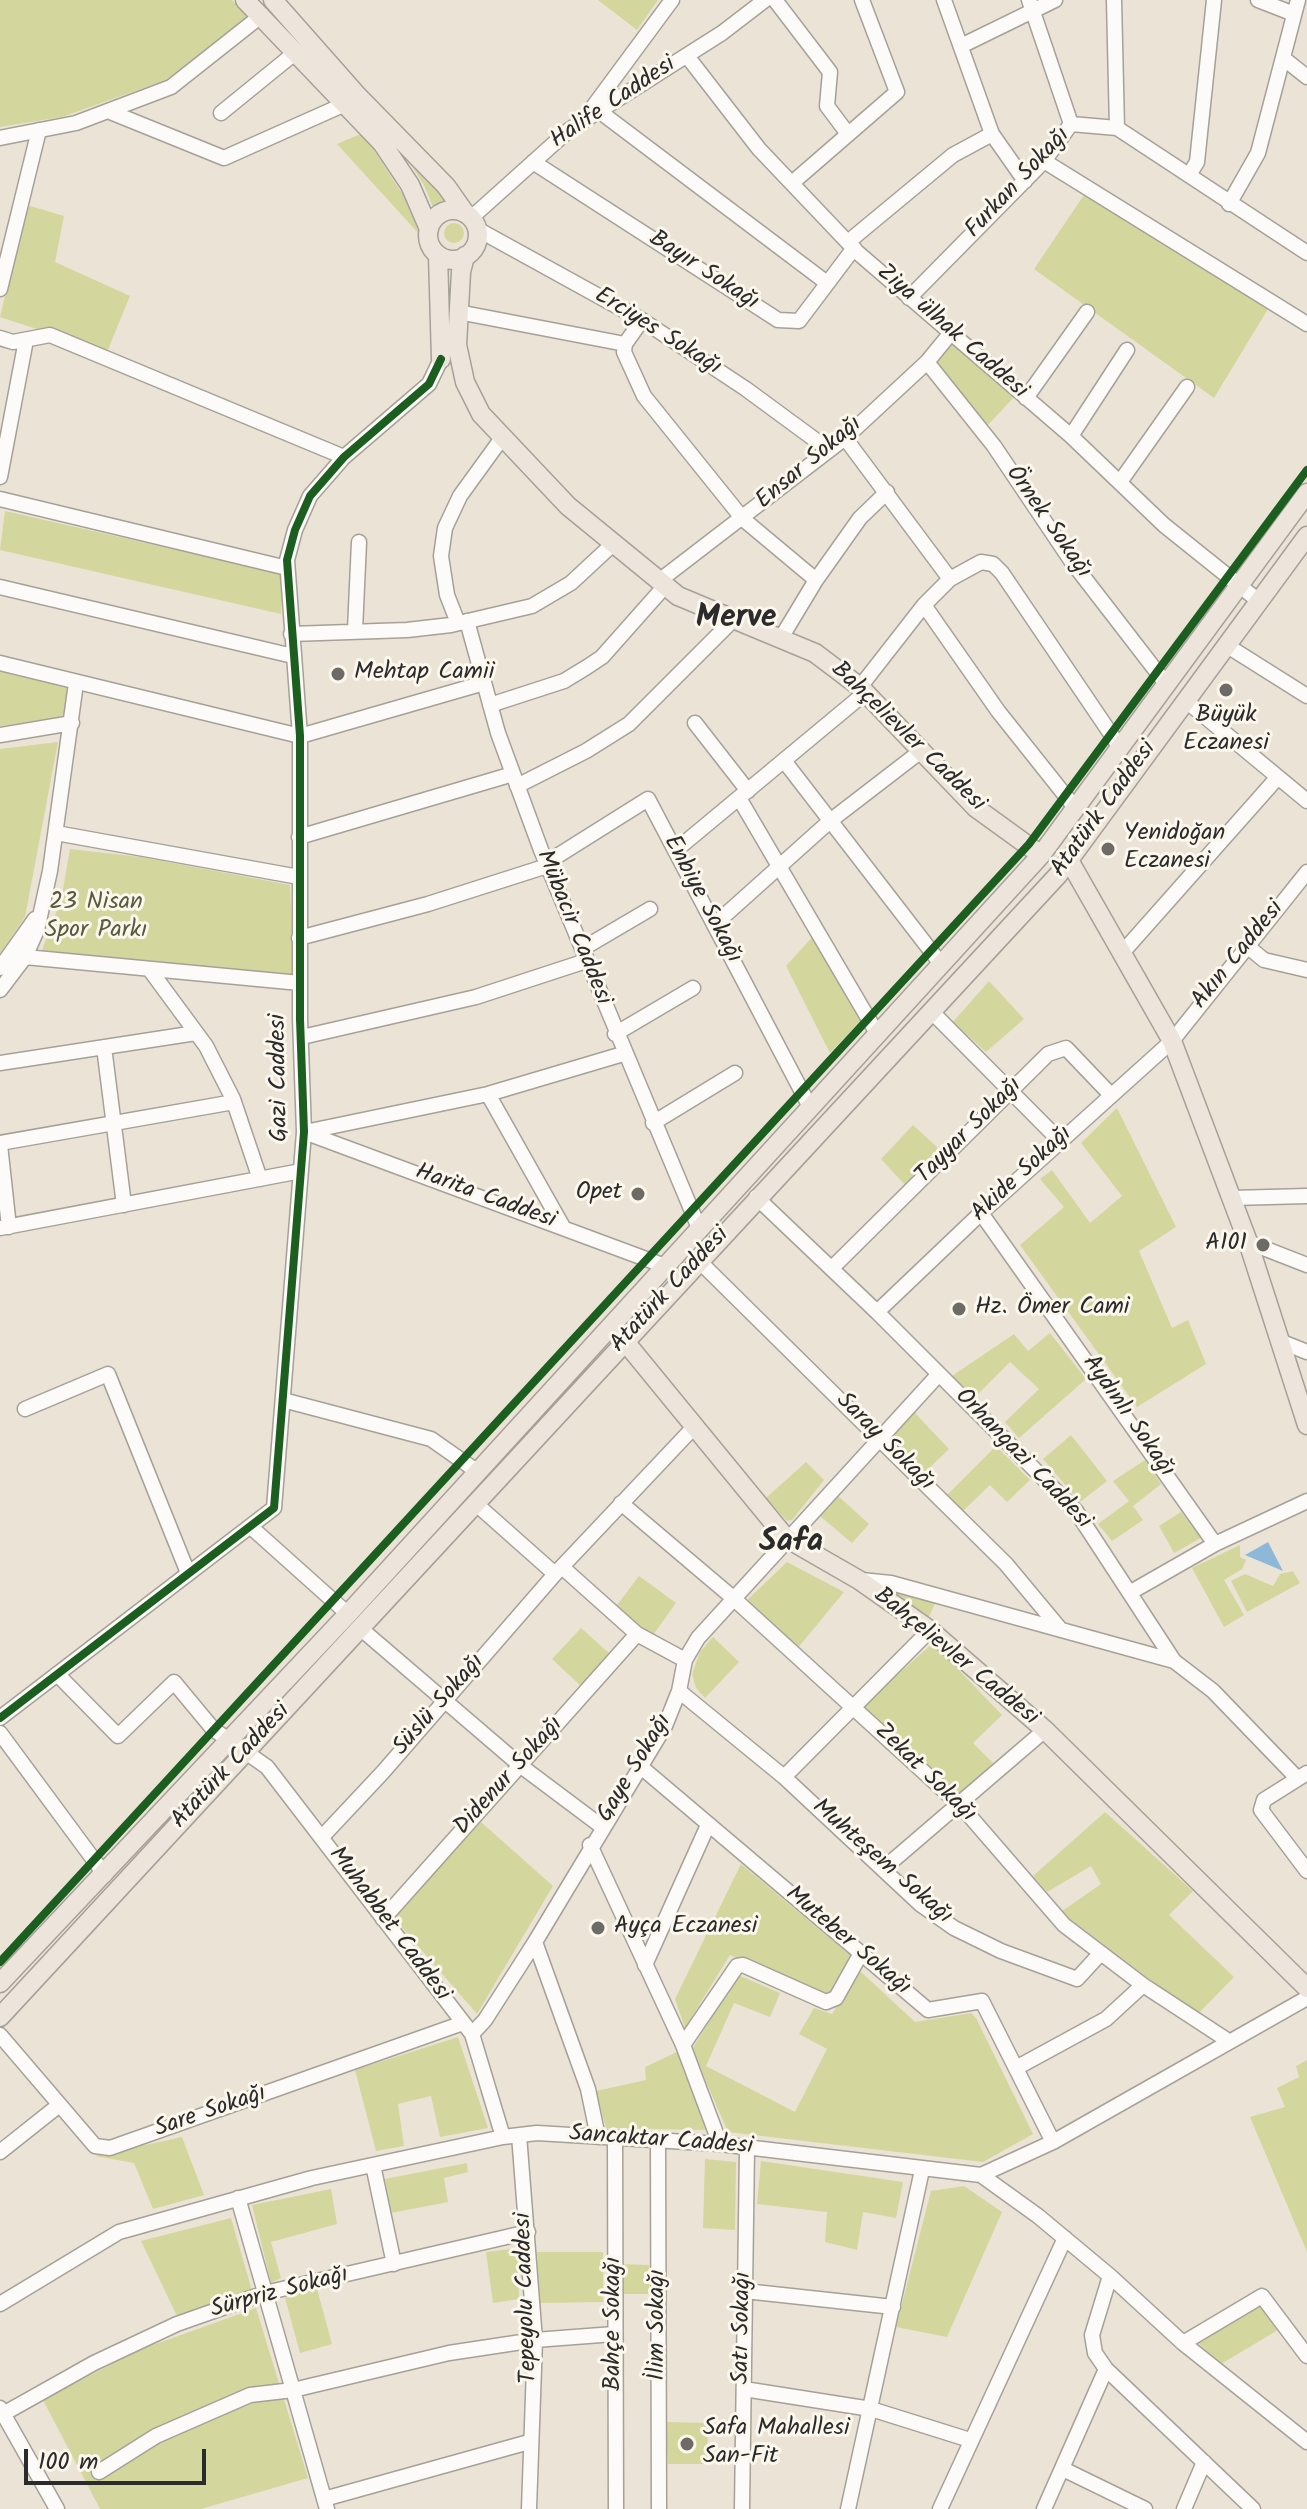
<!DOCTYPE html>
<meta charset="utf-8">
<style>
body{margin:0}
#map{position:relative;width:1307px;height:2509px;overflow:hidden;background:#ebe3d5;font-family:Kalam,sans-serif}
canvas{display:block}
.scale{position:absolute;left:24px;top:2449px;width:182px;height:36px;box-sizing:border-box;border:4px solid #2b2b2b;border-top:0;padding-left:10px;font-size:24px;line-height:28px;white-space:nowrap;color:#2b2b2b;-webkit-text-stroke:6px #fbf7ec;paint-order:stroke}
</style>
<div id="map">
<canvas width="1307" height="2509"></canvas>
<div class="scale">100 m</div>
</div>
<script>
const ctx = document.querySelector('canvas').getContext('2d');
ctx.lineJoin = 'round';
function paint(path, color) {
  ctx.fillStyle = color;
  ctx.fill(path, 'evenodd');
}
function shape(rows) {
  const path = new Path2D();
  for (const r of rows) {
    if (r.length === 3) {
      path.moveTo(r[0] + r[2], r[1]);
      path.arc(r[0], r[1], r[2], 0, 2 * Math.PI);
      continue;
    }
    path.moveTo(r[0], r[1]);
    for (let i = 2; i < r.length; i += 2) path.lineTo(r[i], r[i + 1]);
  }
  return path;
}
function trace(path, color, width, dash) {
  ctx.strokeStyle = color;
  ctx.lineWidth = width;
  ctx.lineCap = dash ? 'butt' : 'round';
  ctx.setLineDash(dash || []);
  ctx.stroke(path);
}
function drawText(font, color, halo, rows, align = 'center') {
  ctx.font = font + ' Kalam,sans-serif';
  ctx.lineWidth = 6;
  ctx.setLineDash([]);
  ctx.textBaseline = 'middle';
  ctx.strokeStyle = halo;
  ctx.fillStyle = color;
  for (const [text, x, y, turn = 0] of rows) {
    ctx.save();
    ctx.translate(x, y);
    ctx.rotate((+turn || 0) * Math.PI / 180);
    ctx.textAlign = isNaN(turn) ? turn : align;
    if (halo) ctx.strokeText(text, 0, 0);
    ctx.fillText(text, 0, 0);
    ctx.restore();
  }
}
paint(shape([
 [0,0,232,0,249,16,166,80,62,117,0,127],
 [598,0,658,0,637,30],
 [363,133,403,195,420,235,337,144],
 [400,148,454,203,435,212,424,185],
 [1086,192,1268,309,1214,398,1034,269],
 [27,205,64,216,55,262,130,296,107,352,0,317],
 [454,233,10],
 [953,343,1016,395,987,426,936,361],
 [5,511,283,574,281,614,0,550],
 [0,669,68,685,65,718,0,726],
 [58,742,25,917,0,953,0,749],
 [70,849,141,857,290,885,294,979,131,963,42,950,61,900],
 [815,934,869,1012,830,1053,786,966],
 [989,981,1024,1019,986,1052,953,1022],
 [1117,1108,1176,1227,1139,1251,1172,1328,1188,1320,1206,1364,1137,1407,1020,1245,1064,1207,1040,1179,1052,1170,1090,1223,1122,1196,1081,1143],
 [913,1125,938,1148,905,1185,881,1159],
 [1050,1333,1086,1379,1019,1438,1005,1422,1039,1389,1010,1362,975,1397,952,1376,1014,1334,1028,1351],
 [914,1412,949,1449,923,1474,889,1438],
 [1071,1435,1107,1481,1080,1502,1043,1459],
 [996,1446,1030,1480,1007,1502,990,1485,963,1511,947,1495],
 [1145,1460,1161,1484,1133,1506,1143,1520,1112,1541,1098,1524,1129,1501,1113,1481],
 [806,1462,824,1480,792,1520,787,1521,766,1498],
 [837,1495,869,1524,852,1543,820,1516],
 [1181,1512,1201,1538,1174,1553,1159,1526],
 [1240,1545,1240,1557,1246,1560,1242,1569,1224,1580,1244,1615,1224,1627,1192,1568],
 [787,1562,844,1592,797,1649,745,1602],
 [1293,1571,1300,1583,1247,1612,1231,1581,1245,1574,1273,1586,1280,1574],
 [639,1576,676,1603,653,1635,632,1624,615,1608],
 [895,1591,936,1601,927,1621,893,1594],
 [581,1628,611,1655,582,1687,552,1659],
 [713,1637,739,1662,705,1698,696,1688,692,1674,700,1652],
 [933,1643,1002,1715,973,1743,993,1763,959,1797,861,1707],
 [1105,1812,1193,1891,1169,1915,1234,1977,1197,2015,1061,1912,1101,1884,1091,1866,1047,1892,1033,1876],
 [481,1822,553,1886,477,2014,392,1916],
 [741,1864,851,1956,827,1997,730,1955,685,2028,675,1999],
 [859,1970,915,2022,971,2013,976,2018,1033,2134,983,2162,728,2132,692,2049,738,1975,780,1993,770,2017,734,2003,706,2066,795,2112,827,2049,799,2034,814,2008,832,2014],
 [458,2037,488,2128,440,2137,431,2096,398,2104,404,2146,376,2151,355,2070],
 [679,2051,708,2130,606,2128,596,2091,646,2080,645,2067],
 [1307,2060,1307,2252,1250,2117,1285,2107,1277,2088,1299,2077,1296,2066],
 [182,2137,204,2195,153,2209,134,2163,95,2156],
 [705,2159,736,2162,735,2230,703,2228],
 [761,2161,903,2182,896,2218,863,2212,857,2250,825,2242,827,2212,757,2204],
 [467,2163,468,2172,444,2178,448,2202,391,2213,385,2179],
 [964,2186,1002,2212,947,2337,896,2327,931,2191],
 [331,2189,337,2224,271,2242,281,2278,271,2283,252,2205],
 [231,2218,252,2291,178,2318,141,2241],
 [518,2248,519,2299,493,2303,486,2252],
 [537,2252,603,2252,603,2302,540,2303],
 [618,2264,649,2265,649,2294,621,2294],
 [317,2289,332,2344,300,2353,285,2298],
 [1260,2306,1278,2330,1221,2364,1198,2343],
 [256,2308,308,2478,201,2509,100,2509,43,2400,139,2350],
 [665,2422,708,2423,707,2464,668,2464]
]), '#d3d79d');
paint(shape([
 [1268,1542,1283,1571,1245,1555]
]), '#8db8d7');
const minor = shape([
 [775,0,830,72,827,106,848,134],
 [944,0,992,134,1025,181],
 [1029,0,1071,124],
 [1114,0,1117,128],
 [1258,0,1294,14],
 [961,46,1055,0],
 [687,56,759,149,857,252,1071,436,1164,525,1260,602],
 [1283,58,1307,77],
 [108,111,224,158,345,104],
 [599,111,827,283],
 [221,113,296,52],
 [587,115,672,0],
 [0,138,76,123,171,87,262,15],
 [1044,161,1307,324],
 [533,162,778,320,799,321,854,248],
 [1189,175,1197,162,1214,0],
 [792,183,897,92,862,0],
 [1229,204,1258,153,1298,0],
 [471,218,569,130,722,33,765,0],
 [477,229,642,320,746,389,829,450],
 [848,242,953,155,992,134],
 [0,289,39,130],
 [909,298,1044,161,1071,124,1117,128,1307,253],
 [458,312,625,344],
 [642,320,625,344,624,352,644,396,743,519,816,580],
 [0,338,13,342,50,335,344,457],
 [927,362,994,446,1072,562,1167,685],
 [1026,398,1087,312],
 [1071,436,1127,350],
 [845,438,950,579],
 [0,477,26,340],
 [1120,482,1187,387],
 [0,499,287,568],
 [659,581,845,438,927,362,950,334],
 [0,587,293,656],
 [924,605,998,711,1076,809],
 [467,621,498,733,541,850,699,1228],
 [458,623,447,595,441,556,445,528,460,496,502,438],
 [355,630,359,542],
 [291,634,407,630,451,625,532,606,571,583,613,544],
 [781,638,816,580,860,518,887,492],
 [1226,645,1307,696],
 [0,663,300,736,484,683],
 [860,687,924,605,950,579,981,562,993,564,1002,573,1119,746],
 [1185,700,1307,801],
 [490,705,564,681,587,667,602,657,665,586],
 [695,723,748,791],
 [0,735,72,723],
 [785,762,941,964],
 [517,786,586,751,629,724,734,619],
 [739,798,878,1035],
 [56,833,299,877],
 [299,837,513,774],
 [676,850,865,693],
 [546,863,648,799,810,1107],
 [714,925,830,821,921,751],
 [299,938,428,904,547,866],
 [1247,946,1264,960,1307,970],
 [582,949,650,909],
 [1122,953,1278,777],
 [25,957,300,983],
 [0,968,35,919],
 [150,970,206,1046,233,1099,260,1179],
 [0,990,25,957,37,930,50,871,76,683],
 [932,1012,1060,1141],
 [615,1034,693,988],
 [302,1037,476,997,586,961],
 [104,1047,124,1205],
 [0,1063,196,1033],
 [488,1094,563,1227],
 [653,1123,735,1073],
 [304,1132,665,1266],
 [305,1132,488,1094,623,1054],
 [0,1143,234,1102],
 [0,1145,9,1227],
 [756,1197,877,1312,1076,1511,1174,1661,1213,1691,1296,1777],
 [1232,1198,1307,1196],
 [981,1213,1215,1544],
 [0,1228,301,1171],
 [1248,1242,1307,1265],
 [700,1262,1006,1564,1061,1630],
 [832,1268,1048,1054,1066,1048,1110,1094],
 [877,1312,981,1213,1172,1041,1307,872],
 [1282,1342,1307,1352],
 [283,1400,431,1439,478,1472],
 [25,1409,108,1374,188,1573],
 [475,1503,555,1574],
 [621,1503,732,1597,961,1806,1064,1925,1143,1985,1227,2040],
 [252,1528,348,1614],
 [562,1567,637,1634,685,1660],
 [861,1580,891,1583,1174,1661],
 [1131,1592,1215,1544,1307,1501],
 [360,1628,521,1766,601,1826],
 [57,1674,118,1736,174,1682,213,1729,267,1767,472,2034,503,2137],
 [679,1691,784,1777,920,1904,954,1928,1001,1951,1077,1979,1100,1954],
 [0,1718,274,1508,304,1132,300,1019,300,736,287,560,295,530,310,496,344,457,429,384,441,359],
 [0,1733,105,1875],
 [641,1767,928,2010,982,2001,1053,2142],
 [1307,1773,1264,1800,1261,1810,1307,1871],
 [784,1777,930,1630],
 [322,1837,383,1772,555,1574,694,1427],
 [590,1845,683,2045,720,2144],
 [883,1869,1045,1730],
 [383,1919,637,1634],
 [535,1942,588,2089,598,2137],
 [645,1965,708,1825],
 [472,2034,485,2020,535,1942,665,1726,679,1691,685,1660,698,1638,939,1374],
 [0,2035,95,2146,110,2148,463,2023],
 [683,2045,737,1966,743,1965,826,2002,836,1998,860,1955],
 [1016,2068,1106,2019,1143,1985],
 [519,2135,535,2340,529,2509],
 [615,2138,616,2509],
 [658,2141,659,2509],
 [0,2152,58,2106],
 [373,2165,394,2264],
 [981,2175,1038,2216,1110,2276,1092,2335,1095,2353,1106,2369,1253,2509],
 [238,2198,327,2509],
 [1110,2276,1183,2343,1307,2442],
 [745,2291,893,2307],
 [0,2304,119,2232,312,2178,503,2137,537,2133,720,2144,981,2175,1053,2142,1307,1998],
 [1183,2343,1262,2296,1307,2356],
 [744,2389,871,2409,970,2440],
 [0,2408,57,2509],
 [3,2414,94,2363,177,2324,265,2293,528,2232],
 [1063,2469,1145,2509],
 [99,2472,156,2436,250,2395,293,2390,449,2353,535,2340,614,2334],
 [324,2499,529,2442],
 [742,2509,747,2147],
 [848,2509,922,2170],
 [940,2509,1065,2238],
 [1044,2509,1106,2369],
 [1184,2509,1204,2462]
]);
const major = shape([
 [245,0,382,143,410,185,429,229],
 [273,0,356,94,446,186,465,213],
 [453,235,25],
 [438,255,441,359],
 [465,256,461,272,457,345,465,382,481,414,568,506,678,596,815,653,860,687,976,808,1041,855],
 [1070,862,1172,1041,1248,1242,1307,1425],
 [618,1333,786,1538,859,1580,930,1630,1045,1730,1307,1988],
 [0,1983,348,1614,1041,855,1307,493],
 [0,2017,1058,875,1307,536]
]);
trace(minor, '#a5a199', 17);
trace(major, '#a5a199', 21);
trace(minor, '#fcfbf9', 14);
trace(major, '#ede5dc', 18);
trace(shape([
 [0,1718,274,1508,304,1132,300,1019,300,736,287,560,295,530,310,496,344,457,429,384,441,359],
 [0,1962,1029,844,1307,470]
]), '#1b5e20', 8);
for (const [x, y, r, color] of [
 [338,674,8,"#6e6b66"],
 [1226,690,8,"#6e6b66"],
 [1108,849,8,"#6e6b66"],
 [638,1194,8,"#6e6b66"],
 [1263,1245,8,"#6e6b66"],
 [959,1309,8,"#6e6b66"],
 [598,1928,8,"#6e6b66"],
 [687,2444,8,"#6e6b66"]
]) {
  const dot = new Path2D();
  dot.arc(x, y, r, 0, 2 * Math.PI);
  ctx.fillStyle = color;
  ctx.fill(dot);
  trace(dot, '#fbf7ec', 3);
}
drawText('24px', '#2b2b2b', '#fbf7ec', [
 ["Halife Caddesi",614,104,-34],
 ["Furkan Sokağı",1019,184,-47],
 ["Bayır Sokağı",703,272,33],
 ["Erciyes Sokağı",657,333,32],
 ["Ziya ülhak Caddesi",951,333,41],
 ["Ensar Sokağı",810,464,-40],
 ["Örnek Sokağı",1047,523,55],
 ["Bahçelievler Caddesi",907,738,44],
 ["Atatürk Caddesi",1105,810,-54],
 ["Enbiye Sokağı",701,900,62],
 ["Mübacir Caddesi",572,928,68],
 ["Akın Caddesi",1239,956,-51],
 ["Gazi Caddesi",281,1078,-91],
 ["Tayyar Sokağı",970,1132,-45],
 ["Akide Sokağı",1023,1175,-43],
 ["Harita Caddesi",485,1198,20],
 ["Atatürk Caddesi",671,1291,-47],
 ["Aydınlı Sokağı",1127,1417,55],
 ["Saray Sokağı",884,1443,45],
 ["Orhangazi Caddesi",1022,1460,46],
 ["Bahçelievler Caddesi",955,1658,39],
 ["Süslü Sokağı",440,1706,-49],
 ["Atatürk Caddesi",232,1767,-47],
 ["Gaye Sokağı",636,1769,-59],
 ["Zekat Sokağı",924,1774,44],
 ["Didenur Sokağı",510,1777,-48],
 ["Muhteşem Sokağı",881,1863,41],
 ["Muhabbet Caddesi",388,1925,53],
 ["Muteber Sokağı",847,1942,40],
 ["Sare Sokağı",211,2113,-19],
 ["Sancaktar Caddesi",661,2142,4],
 ["Sürpriz Sokağı",280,2294,-15],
 ["Tepeyolu Caddesi",528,2298,-92],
 ["Bahçe Sokağı",615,2324,-90],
 ["İlim Sokağı",659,2325,-90],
 ["Satı Sokağı",744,2328,-89]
]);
drawText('24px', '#2b2b2b', '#fbf7ec', [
 ["Mehtap Camii",354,674],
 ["Büyük",1226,717,"center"],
 ["Eczanesi",1226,745,"center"],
 ["Yenidoğan",1124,835],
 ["Eczanesi",1124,863],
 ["Opet",622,1194,"right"],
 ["A101",1247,1245,"right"],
 ["Hz. Ömer Cami",975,1309],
 ["Ayça Eczanesi",614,1928],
 ["Safa Mahallesi",703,2430],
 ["San-Fit",703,2458]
], 'left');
drawText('24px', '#575c3f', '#fbf7ec', [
 ["23 Nisan",96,904],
 ["Spor Parkı",96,932]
]);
drawText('bold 32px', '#2b2b2b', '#fbf7ec', [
 ["Merve",736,621],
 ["Safa",791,1545]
]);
</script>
